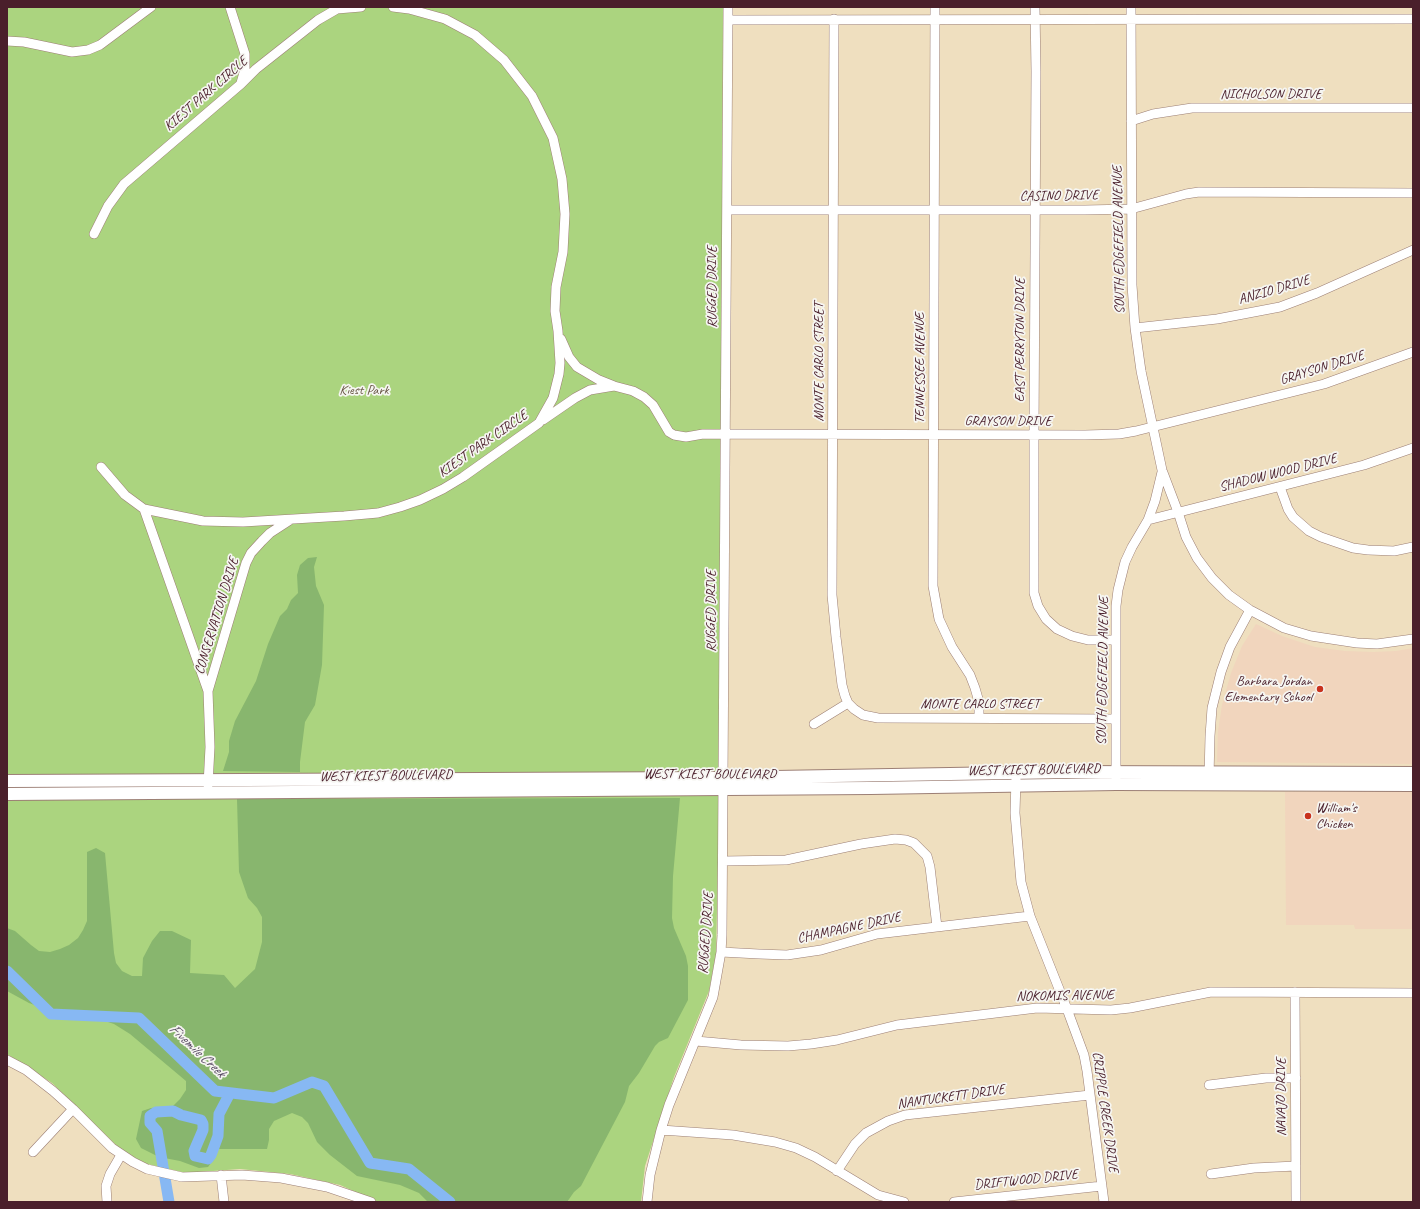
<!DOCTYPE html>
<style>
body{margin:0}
#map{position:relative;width:1420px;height:1209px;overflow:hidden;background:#efdfbf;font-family:Caveat,sans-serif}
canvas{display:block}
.frame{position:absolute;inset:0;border:8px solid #4a1f2b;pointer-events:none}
</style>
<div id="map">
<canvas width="1420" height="1209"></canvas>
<div class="frame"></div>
</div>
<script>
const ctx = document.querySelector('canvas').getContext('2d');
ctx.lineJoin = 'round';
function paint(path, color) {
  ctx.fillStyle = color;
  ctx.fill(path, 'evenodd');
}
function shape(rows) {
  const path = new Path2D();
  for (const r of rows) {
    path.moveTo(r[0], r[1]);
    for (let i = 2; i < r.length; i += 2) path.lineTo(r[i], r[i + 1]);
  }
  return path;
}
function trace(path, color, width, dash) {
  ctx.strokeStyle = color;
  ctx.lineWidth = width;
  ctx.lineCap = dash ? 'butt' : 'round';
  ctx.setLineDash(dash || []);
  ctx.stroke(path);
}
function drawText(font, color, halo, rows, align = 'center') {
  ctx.font = font + ' Caveat,sans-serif';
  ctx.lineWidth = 3.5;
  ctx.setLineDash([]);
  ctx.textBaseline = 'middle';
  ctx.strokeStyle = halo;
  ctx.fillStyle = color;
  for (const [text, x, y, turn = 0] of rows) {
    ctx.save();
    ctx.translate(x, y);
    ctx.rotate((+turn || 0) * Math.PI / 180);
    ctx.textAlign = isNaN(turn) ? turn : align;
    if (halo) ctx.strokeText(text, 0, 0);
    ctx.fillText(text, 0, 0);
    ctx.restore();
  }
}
paint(shape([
 [1256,624,1282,636,1315,647,1345,651,1373,652,1396,651,1413,648,1413,764,1217,762,1218,731,1222,705,1231,673,1242,646],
 [1413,791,1413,929,1355,929,1354,925,1286,925,1285,792]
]), '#f1d5bd');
paint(shape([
 [7,7,723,7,720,774,716,954,709,991,674,1077,645,1166,641,1202,378,1202,340,1185,290,1174,240,1169,186,1173,143,1163,118,1147,52,1083,7,1054]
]), '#abd47f');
paint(shape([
 [317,557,314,567,316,586,324,605,322,665,315,705,305,722,300,762,300,772,223,771,229,752,229,741,235,721,256,681,268,644,280,616,287,609,291,600,298,593,297,575,300,565,308,558],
 [680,798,673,876,672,918,674,928,686,956,688,966,688,1000,668,1038,659,1042,655,1046,639,1073,629,1086,625,1102,581,1186,574,1192,567,1202,428,1202,419,1193,400,1185,357,1176,330,1155,317,1142,308,1123,302,1117,292,1113,274,1121,269,1129,269,1140,267,1149,217,1149,214,1159,208,1167,199,1168,180,1161,159,1157,141,1148,136,1139,142,1111,151,1108,172,1107,180,1099,186,1090,186,1081,130,1034,114,1024,105,1021,76,1018,57,1013,29,1003,7,991,7,928,15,931,31,945,39,951,50,952,60,949,69,945,78,938,83,930,87,921,87,852,96,848,105,853,114,953,116,963,122,971,132,976,142,976,143,958,152,941,160,931,172,931,191,940,190,973,224,975,235,988,255,969,262,942,262,917,257,908,248,898,239,872,237,799]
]), '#88b66e');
trace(shape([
 [7,971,51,1014,139,1018,215,1091,274,1098,312,1082,324,1086,370,1163,409,1169,450,1202],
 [169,1202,157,1131,150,1123,150,1116,156,1112,173,1111,181,1115,201,1120,203,1124,203,1130,194,1151,195,1156,208,1159,211,1155,218,1136,219,1114,230,1093]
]), '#87b8f3', 11);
const minor = shape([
 [230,7,245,54,245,69,241,83],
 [935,7,933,586,939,619,952,647,970,675,975,688,979,702,979,718],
 [1035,7,1036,72,1034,435,1034,593,1038,606,1046,619,1057,629,1072,636,1088,640,1116,640],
 [1131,7,1132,285,1135,328,1141,371,1162,470,1178,512,1186,537,1197,558,1212,578,1229,595,1250,610,1284,628,1311,636,1357,643,1377,644,1413,639],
 [834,19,832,595,836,637,842,685,845,696,848,703,854,709,863,715,878,718,1116,719],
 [728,20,1413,19],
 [7,41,24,42,72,52,88,50,100,45,151,7],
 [1131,121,1153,114,1192,108,1413,108],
 [727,210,1085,210,1131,209,1186,194,1199,192,1413,193],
 [94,234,108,206,124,184,241,84,256,69,318,20,337,9,361,7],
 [1135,328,1217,319,1280,307,1317,293,1413,250],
 [561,339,569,357,577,367,599,380,614,386,633,391,644,397,653,405,669,432,674,435,686,437,703,434,1085,435,1119,434,1136,431,1324,384,1413,352],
 [543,420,575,398,590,390,614,386],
 [101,467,125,495,144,509,203,521,243,522,344,516,378,513,400,507,420,500,443,489,463,477,539,423,553,398,559,374,560,363,558,331,555,311,556,287,563,252,565,214,562,179,553,138,532,96,504,60,475,35,445,19,409,9,393,7],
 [1280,487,1288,509,1293,517,1309,531,1321,537,1353,548,1368,550,1394,551,1413,547],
 [144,509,208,691,210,747,208,785],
 [1148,520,1364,465,1413,448],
 [208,691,246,563,251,553,262,541,270,533,290,520],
 [814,724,848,703],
 [1209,777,1210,736,1212,708,1221,672,1230,647,1250,610],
 [1116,778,1116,606,1118,590,1125,562,1132,547,1148,520,1155,501,1162,472],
 [1016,779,1015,813,1021,882,1030,916,1067,1009,1084,1055,1087,1071,1104,1202],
 [723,861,786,860,861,844,895,839,906,840,914,843,927,856,930,867,937,927],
 [721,952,759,954,787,955,821,950,877,934,1030,916],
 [1295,992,1296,1202],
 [696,1041,741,1045,788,1046,811,1044,837,1040,897,1025,1037,1008,1111,1010,1130,1008,1211,992,1413,993],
 [7,1060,26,1070,53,1091,73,1109,112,1148,133,1162,147,1169,182,1177,242,1175,281,1178,327,1187,371,1202],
 [1209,1085,1266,1078,1296,1078],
 [661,1130,733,1135,775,1142,796,1148,815,1157,878,1195,904,1202],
 [33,1152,73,1109],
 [837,1171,855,1144,866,1133,888,1121,905,1115,1090,1095],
 [1211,1174,1254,1168,1296,1166],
 [221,1175,224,1202],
 [107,1202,106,1186,110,1174,121,1155],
 [647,1202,650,1175,661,1130,669,1105,713,997,721,952,722,935,728,7],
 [954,1202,1102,1186]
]);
const major = shape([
 [7,781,717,778,1066,772,1413,773],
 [7,794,871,788,1116,784,1413,785]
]);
trace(minor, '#9c7f75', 10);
trace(major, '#9c7f75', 14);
trace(minor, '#fff', 9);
trace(major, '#fff', 12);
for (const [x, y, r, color] of [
 [1320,689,4,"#c8321e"],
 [1308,816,4,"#c8321e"]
]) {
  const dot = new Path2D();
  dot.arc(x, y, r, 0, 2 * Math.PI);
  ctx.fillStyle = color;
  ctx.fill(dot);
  trace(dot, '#f6f6f2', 1.5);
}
drawText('14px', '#4a1f2b', '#f6f6f2', [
 ["KIEST PARK CIRCLE",206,94,-41],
 ["NICHOLSON DRIVE",1271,94],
 ["CASINO DRIVE",1059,196,-1],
 ["SOUTH EDGEFIELD AVENUE",1119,240,-91],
 ["RUGGED DRIVE",712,287,-90],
 ["ANZIO DRIVE",1274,290,-16],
 ["EAST PERRYTON DRIVE",1020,340,-90],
 ["MONTE CARLO STREET",819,362,-90],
 ["TENNESSEE AVENUE",920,368,-90],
 ["GRAYSON DRIVE",1322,368,-17],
 ["GRAYSON DRIVE",1008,421],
 ["KIEST PARK CIRCLE",483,444,-35],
 ["SHADOW WOOD DRIVE",1278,473,-14],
 ["RUGGED DRIVE",711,611,-90],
 ["CONSERVATION DRIVE",217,616,-73],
 ["SOUTH EDGEFIELD AVENUE",1103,671,-89],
 ["MONTE CARLO STREET",980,704],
 ["WEST KIEST BOULEVARD",1034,770,-1],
 ["WEST KIEST BOULEVARD",710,774],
 ["WEST KIEST BOULEVARD",386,776,-1],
 ["CHAMPAGNE DRIVE",849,928,-12],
 ["RUGGED DRIVE",706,933,-86],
 ["NOKOMIS AVENUE",1065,996,-1],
 ["NANTUCKETT DRIVE",951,1097,-8],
 ["NAVAJO DRIVE",1281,1097,-90],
 ["CRIPPLE CREEK DRIVE",1105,1112,82],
 ["DRIFTWOOD DRIVE",1026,1180,-6]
]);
drawText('14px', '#675544', '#f6f6f2', [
 ["Kiest Park",364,390]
]);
drawText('14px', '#4a1f2b', '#f6f6f2', [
 ["Barbara Jordan",1312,681],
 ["Elementary School",1312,697],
 ["William's",1316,808,"left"],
 ["Chicken",1316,824,"left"]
], 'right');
drawText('italic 15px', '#5c4d67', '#f6f6f2', [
 ["Fivemile Creek",197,1051,43]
]);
</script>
